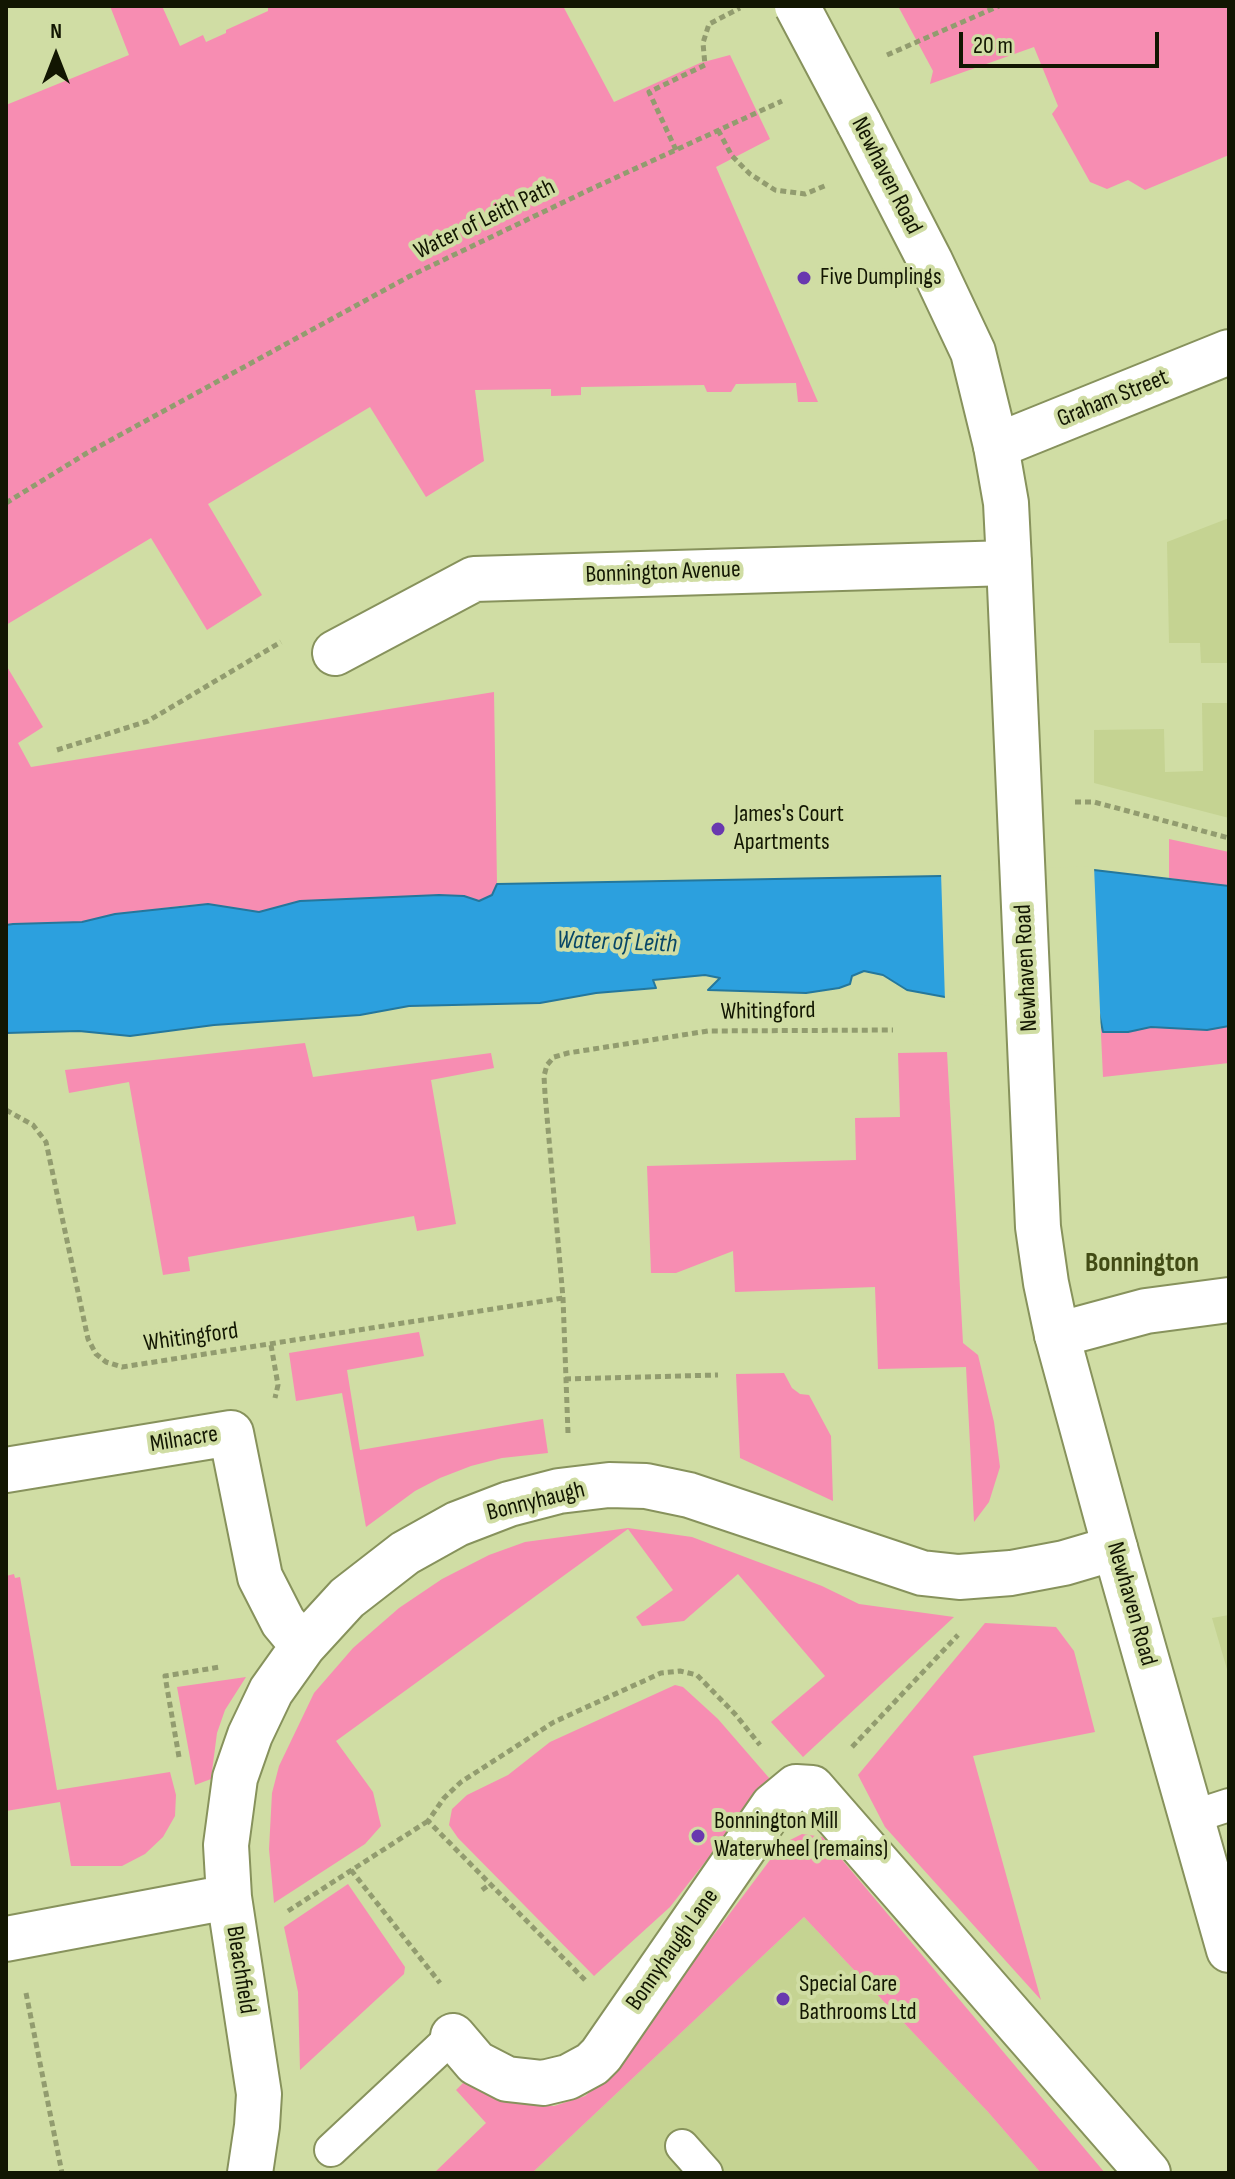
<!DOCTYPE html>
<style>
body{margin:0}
#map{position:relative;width:1235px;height:2179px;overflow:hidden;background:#d0dda4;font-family:"Sofia Sans Condensed",sans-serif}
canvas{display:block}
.frame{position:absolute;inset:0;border:8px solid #121602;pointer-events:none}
.north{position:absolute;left:16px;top:16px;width:80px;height:80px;-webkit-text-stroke:6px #d0dda4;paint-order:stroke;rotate:0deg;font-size:22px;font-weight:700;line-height:32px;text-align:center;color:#121602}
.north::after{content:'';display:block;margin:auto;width:28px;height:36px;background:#121602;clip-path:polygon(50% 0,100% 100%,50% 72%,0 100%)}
.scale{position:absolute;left:959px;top:32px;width:200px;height:36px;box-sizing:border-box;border:4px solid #121602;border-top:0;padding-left:10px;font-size:24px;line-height:28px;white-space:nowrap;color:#121602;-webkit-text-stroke:6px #d0dda4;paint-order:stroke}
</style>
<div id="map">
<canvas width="1235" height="2179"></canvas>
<div class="frame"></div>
<div class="north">N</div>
<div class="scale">20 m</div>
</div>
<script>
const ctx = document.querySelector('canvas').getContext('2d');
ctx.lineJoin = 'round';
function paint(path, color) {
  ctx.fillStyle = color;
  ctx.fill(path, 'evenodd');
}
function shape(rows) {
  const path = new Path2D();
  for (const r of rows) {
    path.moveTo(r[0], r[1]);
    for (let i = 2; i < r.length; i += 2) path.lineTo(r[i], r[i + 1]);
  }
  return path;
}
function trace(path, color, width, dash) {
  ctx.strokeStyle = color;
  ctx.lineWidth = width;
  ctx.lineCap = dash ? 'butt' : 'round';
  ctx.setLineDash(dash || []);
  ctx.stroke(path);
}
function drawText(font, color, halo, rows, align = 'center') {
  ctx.font = font + ' "Sofia Sans Condensed",sans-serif';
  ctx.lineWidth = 8;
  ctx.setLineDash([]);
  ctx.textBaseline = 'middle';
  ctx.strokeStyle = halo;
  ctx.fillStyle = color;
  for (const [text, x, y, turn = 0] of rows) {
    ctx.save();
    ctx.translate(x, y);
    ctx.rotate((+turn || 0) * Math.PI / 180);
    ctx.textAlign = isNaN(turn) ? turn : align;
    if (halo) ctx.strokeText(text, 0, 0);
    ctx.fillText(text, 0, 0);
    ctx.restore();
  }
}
paint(shape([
 [1229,518,1229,663,1201,663,1200,643,1169,643,1167,542],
 [1202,703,1229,703,1229,818,1094,783,1094,730,1164,729,1165,772,1203,771],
 [1229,1615,1229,1676,1212,1618],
 [804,1917,988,2112,1041,2173,532,2173]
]), '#c5d392');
paint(shape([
 [110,6,162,6,180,46,203,35,206,42,226,33,226,30,268,11,268,6,563,6,614,102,700,63,730,55,770,139,716,167,818,402,798,402,796,383,736,384,731,392,707,392,704,385,581,387,581,395,551,396,551,389,475,390,484,461,426,497,370,407,208,504,262,595,207,630,151,538,6,625,6,105,129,55],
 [898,6,1229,6,1229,155,1145,190,1128,180,1107,189,1090,182,1052,114,1058,106,1034,47,930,84,933,71],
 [6,665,43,727,18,743,31,767,494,692,497,884,492,895,479,901,464,896,439,895,300,901,259,912,208,904,189,905,115,914,82,922,6,925],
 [1169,839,1229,852,1229,886,1169,878],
 [1100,1013,1104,1032,1128,1032,1151,1027,1207,1030,1229,1026,1229,1063,1103,1077],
 [305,1043,313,1077,491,1053,494,1068,431,1080,456,1224,417,1231,414,1216,188,1257,190,1271,163,1275,129,1082,69,1093,65,1070],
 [947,1052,963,1343,978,1355,994,1422,1000,1467,989,1502,974,1522,966,1367,878,1369,875,1287,735,1292,733,1251,676,1273,651,1273,647,1166,856,1160,855,1118,900,1117,898,1053],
 [419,1332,424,1356,347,1370,360,1450,543,1419,548,1453,502,1458,471,1466,440,1478,415,1491,366,1527,342,1393,296,1401,289,1353],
 [784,1373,792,1388,800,1394,809,1395,831,1436,833,1501,740,1458,736,1374],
 [628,1528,692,1537,822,1586,859,1604,954,1617,803,1757,771,1722,825,1676,738,1574,684,1621,642,1626,636,1617,673,1590,628,1529,336,1741,373,1792,381,1826,365,1844,274,1903,269,1849,272,1793,279,1766,314,1693,353,1648,399,1608,442,1579,489,1555,525,1542],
 [14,1574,15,1578,20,1577,57,1790,170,1772,176,1795,175,1816,163,1837,145,1854,122,1866,71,1866,60,1802,6,1811,6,1576],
 [985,1623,1056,1627,1074,1651,1095,1732,973,1756,1041,2000,885,1827,858,1775],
 [246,1677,225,1710,217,1733,211,1779,195,1785,177,1687],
 [675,1685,683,1687,718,1719,770,1779,670,1907,594,1976,458,1838,449,1825,452,1809,467,1795,508,1775,550,1742],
 [802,1834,823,1837,1105,2173,1041,2173,988,2112,804,1917,532,2173,434,2173,486,2123,456,2090,467,2079,522,2102,554,2106,585,2096,607,2077,782,1844],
 [348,1884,405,1967,404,1974,300,2070,298,1992,284,1927]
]), '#f78db2');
const water = shape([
 [1094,870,1229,886,1229,1026,1207,1030,1151,1027,1128,1032,1103,1032,1099,1013,945,997,907,990,883,975,864,971,852,976,850,984,839,988,806,993,708,990,720,978,705,975,653,980,656,988,596,993,540,1003,409,1006,360,1015,214,1025,130,1036,79,1031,6,1033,6,925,13,924,82,922,115,914,208,904,259,912,300,901,439,895,464,896,479,901,492,895,497,884,941,876,1094,870]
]);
paint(water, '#2ca0de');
trace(water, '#24779c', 2);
paint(shape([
 [1094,866,1101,1035,1096,1017,945,1001,941,872]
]), '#d0dda4');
const lane = shape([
 [1192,1817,1229,1805],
 [682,2146,706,2173],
 [331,2150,453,2036]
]);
const street = shape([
 [996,446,1229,352],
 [335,653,474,579,1009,563],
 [1057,1335,1146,1311,1229,1300],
 [6,1470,231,1433,260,1577,283,1622,303,1646],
 [229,1897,226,1845,235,1778,250,1735,271,1691,303,1646,347,1598,405,1553,457,1524,509,1504,559,1491,609,1485,646,1486,689,1495,922,1573,959,1577,1011,1573,1064,1563,1115,1548],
 [6,1939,229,1897,259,2094,257,2126,250,2173],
 [453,2036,476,2063,507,2079,543,2083,568,2077,592,2064,601,2055,773,1806,796,1787,812,1788,1148,2173]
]);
const secondary = shape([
 [859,123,930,261,973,352,996,446,1006,503,1009,563,1038,1227,1046,1283,1057,1335,1115,1548,1229,1950]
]);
trace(lane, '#87925c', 36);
trace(street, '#87925c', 48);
trace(secondary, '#87925c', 48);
trace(shape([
 [887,55,999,6],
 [718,130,732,156,750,174,775,190,805,194,827,185],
 [676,150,649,92,705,65,703,43,709,24,740,8],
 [6,503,87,453,410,276,591,189,782,101],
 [57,750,148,721,281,642],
 [1075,802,1094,802,1229,838],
 [6,1110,33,1125,46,1142,88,1339,96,1354,106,1362,122,1367,563,1298],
 [271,1345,278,1385,275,1398],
 [565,1379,718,1375],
 [568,1433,563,1298,545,1094,544,1076,547,1065,554,1057,568,1053,708,1031,893,1030],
 [852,1747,958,1635],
 [179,1757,165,1676,220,1667],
 [351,1870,440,1983],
 [482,1890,490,1884],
 [288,1911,428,1821],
 [585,1980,428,1821,444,1798,461,1782,554,1722,661,1673,680,1671,697,1675,735,1714,760,1745],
 [26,1993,62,2173]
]), '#929c6f', 5, [6, 4]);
trace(lane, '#fff', 32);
trace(street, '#fff', 44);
trace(secondary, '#fff', 44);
const secondaryBridge = shape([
 [797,6,859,123]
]);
trace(secondaryBridge, '#87925c', 48, []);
trace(secondaryBridge, '#fff', 44);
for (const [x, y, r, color] of [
 [804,278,8,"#6938af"],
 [718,829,8,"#6938af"],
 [698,1836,8,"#6938af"],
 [783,1999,8,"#6938af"]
]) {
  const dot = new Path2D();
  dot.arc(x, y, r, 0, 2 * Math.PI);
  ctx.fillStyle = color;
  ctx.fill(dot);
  trace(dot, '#d0dda4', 3);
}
drawText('24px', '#121602', '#d0dda4', [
 ["Newhaven Road",886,176,63],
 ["Water of Leith Path",485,220,-26],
 ["Graham Street",1113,399,-22],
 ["Bonnington Avenue",663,573,-2],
 ["Newhaven Road",1027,968,-93],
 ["Whitingford",768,1012,-1],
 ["Whitingford",191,1338,-8],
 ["Milnacre",184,1440,-9],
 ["Bonnyhaugh",536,1502,-14],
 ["Newhaven Road",1131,1604,74],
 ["Bonnyhaugh Lane",673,1950,-55],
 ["Bleachfield",240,1970,81]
]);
drawText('24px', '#121602', '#d0dda4', [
 ["Five Dumplings",820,278],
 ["James's Court",734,815],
 ["Apartments",734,843],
 ["Bonnington Mill",714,1822],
 ["Waterwheel (remains)",714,1850],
 ["Special Care",799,1985],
 ["Bathrooms Ltd",799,2013]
], 'left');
drawText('italic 26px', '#074666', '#d0dda4', [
 ["Water of Leith",617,943,2]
]);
drawText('bold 28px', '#424b15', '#d0dda4', [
 ["Bonnington",1142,1264]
]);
</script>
